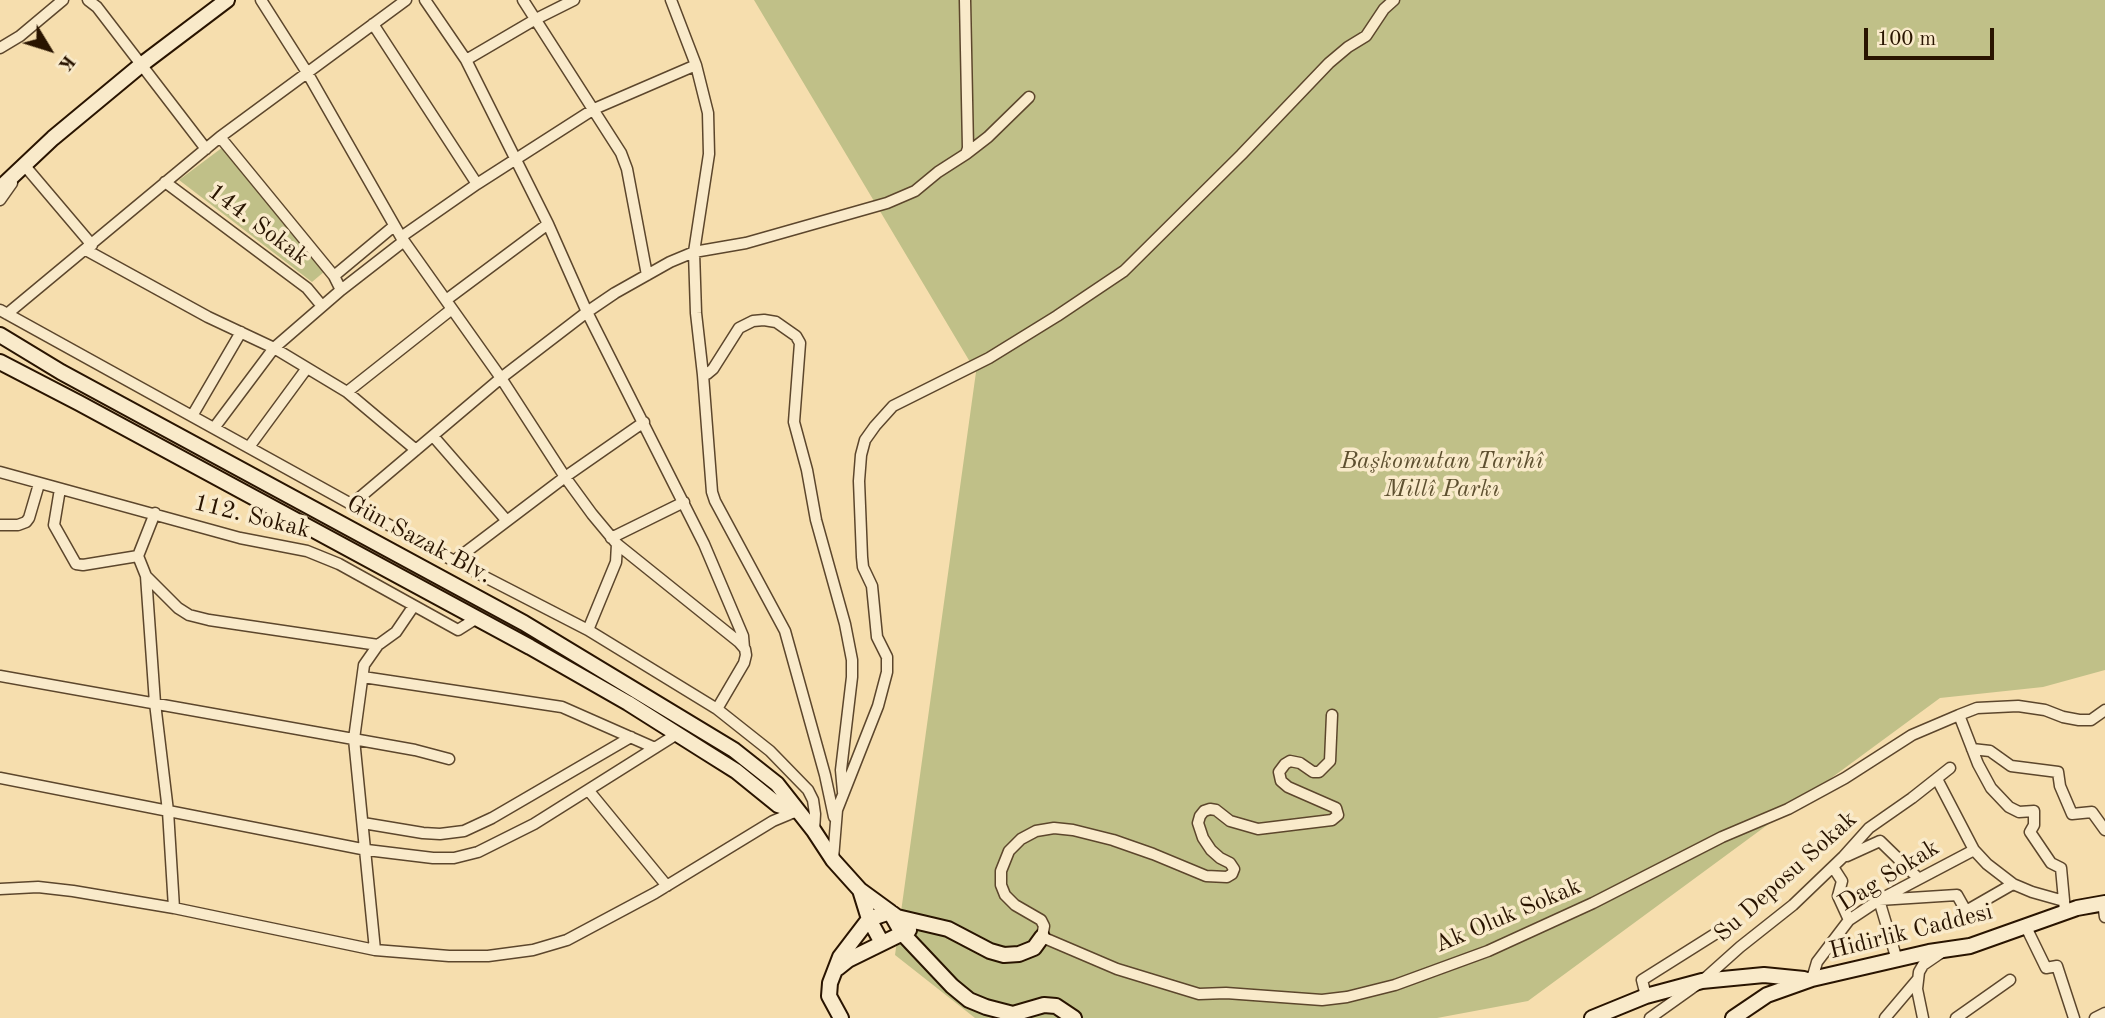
<!DOCTYPE html>
<meta charset="utf-8">
<style>
body{margin:0}
#map{position:relative;width:2105px;height:1018px;overflow:hidden;background:#f6deae;font-family:"Old Standard TT",serif}
canvas{display:block}
.north{position:absolute;left:14px;top:14px;width:70px;height:70px;-webkit-text-stroke:5px #f9eaca;paint-order:stroke;rotate:128deg;font-size:19px;font-weight:700;line-height:28px;text-align:center;color:#291400}
.north::after{content:'';display:block;margin:auto;width:24px;height:32px;background:#291400;clip-path:polygon(50% 0,100% 100%,50% 72%,0 100%)}
.scale{position:absolute;left:1864px;top:28px;width:130px;height:32px;box-sizing:border-box;border:4px solid #291400;border-top:0;padding-left:9px;font-size:21px;line-height:24px;white-space:nowrap;color:#291400;-webkit-text-stroke:5px #f9eaca;paint-order:stroke}
</style>
<div id="map">
<canvas width="2105" height="1018"></canvas>
<div class="north">K</div>
<div class="scale">100 m</div>
</div>
<script>
const ctx = document.querySelector('canvas').getContext('2d');
ctx.lineJoin = 'round';
function paint(path, color) {
  ctx.fillStyle = color;
  ctx.fill(path, 'evenodd');
}
function shape(rows) {
  const path = new Path2D();
  for (const r of rows) {
    path.moveTo(r[0], r[1]);
    for (let i = 2; i < r.length; i += 2) path.lineTo(r[i], r[i + 1]);
  }
  return path;
}
function trace(path, color, width, dash) {
  ctx.strokeStyle = color;
  ctx.lineWidth = width;
  ctx.lineCap = dash ? 'butt' : 'round';
  ctx.setLineDash(dash || []);
  ctx.stroke(path);
}
function drawText(font, color, halo, rows, align = 'center') {
  ctx.font = font + ' "Old Standard TT",serif';
  ctx.lineWidth = 7;
  ctx.setLineDash([]);
  ctx.textBaseline = 'middle';
  ctx.strokeStyle = halo;
  ctx.fillStyle = color;
  for (const [text, x, y, turn = 0] of rows) {
    ctx.save();
    ctx.translate(x, y);
    ctx.rotate((+turn || 0) * Math.PI / 180);
    ctx.textAlign = isNaN(turn) ? turn : align;
    if (halo) ctx.strokeText(text, 0, 0);
    ctx.fillText(text, 0, 0);
    ctx.restore();
  }
}
paint(shape([
 [754,0,2105,0,2105,670,2043,687,1940,698,1528,1001,1437,1018,975,1018,895,955,976,372],
 [223,147,325,271,312,282,179,180]
]), '#c0c088');
const street = shape([
 [88,0,97,7,206,149],
 [261,0,308,74,401,237,501,378,565,477,592,514,617,544,739,642,745,649,746,655,744,663,717,709],
 [425,0,466,60,548,224,587,312,704,544,743,636,744,648],
 [523,0,621,153,627,169,647,275],
 [373,24,477,184],
 [0,48,20,36,63,0],
 [466,60,536,19,574,0],
 [220,137,334,276,341,290],
 [966,154,988,137,1029,97],
 [25,166,92,245],
 [165,182,307,288,322,306],
 [0,200,12,183],
 [401,237,477,184,594,109,696,65],
 [86,250,208,317,274,348,347,392,416,450],
 [334,276,394,226],
 [446,300,548,224],
 [0,310,454,561,588,630,717,709,770,751,808,790,813,800,815,814,814,831],
 [7,314,220,137,406,0],
 [703,375,696,313,694,252,746,243,887,203,915,191,938,172,966,154,968,148,965,0],
 [347,392,452,309],
 [192,416,241,332],
 [214,428,274,348,341,290,404,241],
 [433,436,507,521],
 [249,447,307,368],
 [0,472,240,538,307,551,339,564,458,630,477,618],
 [60,489,54,525,76,564,83,565,138,556],
 [352,504,501,378,587,312,615,293,670,262,694,252,709,154,708,113,696,65,671,0],
 [155,513,138,556,146,576,178,608,189,615,209,620,378,645,396,632,413,607],
 [0,525,18,525,26,522,29,518,39,484],
 [611,538,684,502],
 [454,561,565,477,644,422],
 [146,576,155,703,168,811,174,908],
 [588,630,616,562,617,544],
 [0,676,415,750,449,759],
 [363,677,562,707,655,748],
 [1332,715,1330,761,1319,772,1313,772,1300,763,1290,761,1285,764,1279,772,1281,781,1288,787,1336,808,1338,815,1332,820,1258,829,1230,821,1216,810,1210,809,1204,811,1200,816,1198,823,1203,838,1211,850,1220,858,1230,863,1234,869,1232,874,1227,877,1206,876,1153,854,1113,840,1073,830,1054,828,1036,831,1021,839,1009,851,1001,871,1001,885,1005,895,1015,905,1041,920,1044,926,1042,937,1117,969,1199,994,1226,993,1322,1000,1347,997,1395,985,1488,951,1593,903,1722,837,1788,809,1845,778,1912,735,1959,715,1977,708,2018,706,2045,710,2063,717,2079,720,2091,720,2105,710],
 [1959,715,1978,764,1991,788,2009,807,2019,812,2034,811,2034,825,2030,832,2051,863,2061,868,2065,911],
 [1972,749,1990,751,2011,766,2058,772,2060,786,2072,814,2092,812,2105,830],
 [0,778,367,850,433,858,454,858,478,852,534,824,677,734],
 [1937,779,1974,850,1987,864,2013,884,2032,892,2064,901],
 [589,791,667,886],
 [834,817,825,775,785,631,715,501,712,492,703,375,707,374,713,369,739,328,753,321,764,320,776,322,796,336,800,343,794,422,807,470,816,520,845,624,852,660,852,677,841,770,843,792],
 [363,823,423,833,440,834,464,831,492,818,631,737],
 [1847,856,1880,841,1918,878],
 [833,859,837,810,878,706,887,672,887,657,877,637,872,586,863,567,862,557,859,481,861,455,865,440,875,426,893,406,989,358,1057,316,1124,271,1241,155,1329,63,1348,47,1366,36,1384,9,1394,0],
 [1833,867,1842,881,1838,896,1849,920],
 [0,889,38,887,73,891,174,908,375,950,449,956,488,956,533,950,567,940,655,893,773,821,797,811],
 [2103,903,2105,917],
 [2025,925,2046,968,2057,966,2074,1018],
 [375,950,354,739,364,665,378,645],
 [1897,960,1879,900,1957,895,1966,911,2013,884],
 [1812,979,1817,962,1849,920,1879,900,1974,850],
 [1646,996,1642,980,1715,934],
 [1650,1018,1702,981,1740,947,1793,905,1843,857,1869,828,1912,798,1950,768],
 [1885,1018,1918,979],
 [1923,1018,1917,989,1919,972,1923,965,1942,952],
 [1956,1018,2010,980],
 [2095,1018,2105,1013]
]);
const secondary = shape([
 [0,188,53,138,141,65,227,0],
 [0,335,61,372,524,623,734,750,777,784,814,831,833,860,860,890,897,917,948,929,990,951,1004,955,1019,954,1034,948,1042,937],
 [0,362,79,403,530,647,628,703,704,751,736,771,778,805,797,811],
 [882,943,869,919,890,912,902,933,952,986,969,1000,986,1007,1013,1014,1044,1005,1056,1006,1074,1018],
 [838,968,848,960,909,930],
 [841,1018,829,996,830,983,840,957,869,919,860,890],
 [1592,1018,1646,996,1702,981,1764,975,1804,979],
 [1733,1018,1767,995,1812,979,1929,952,1970,946,2077,908,2105,903]
]);
trace(street, '#5c462c', 13);
trace(secondary, '#291400', 18);
trace(street, '#f9eaca', 10);
trace(secondary, '#f9eaca', 14);
drawText('24px', '#291400', '#f9eaca', [
 ["144. Sokak",258,225,37],
 ["112. Sokak",252,517,14],
 ["Gün Sazak Blv.",419,540,28],
 ["Dag Sokak",1889,876,-32],
 ["Su Deposu Sokak",1786,877,-42],
 ["Ak Oluk Sokak",1508,916,-23],
 ["Hidirlik Caddesi",1911,932,-14]
]);
drawText('italic 24px', '#5e5030', '#f9eaca', [
 ["Başkomutan Tarihî",1442,462],
 ["Millî Parkı",1442,490]
]);
</script>
